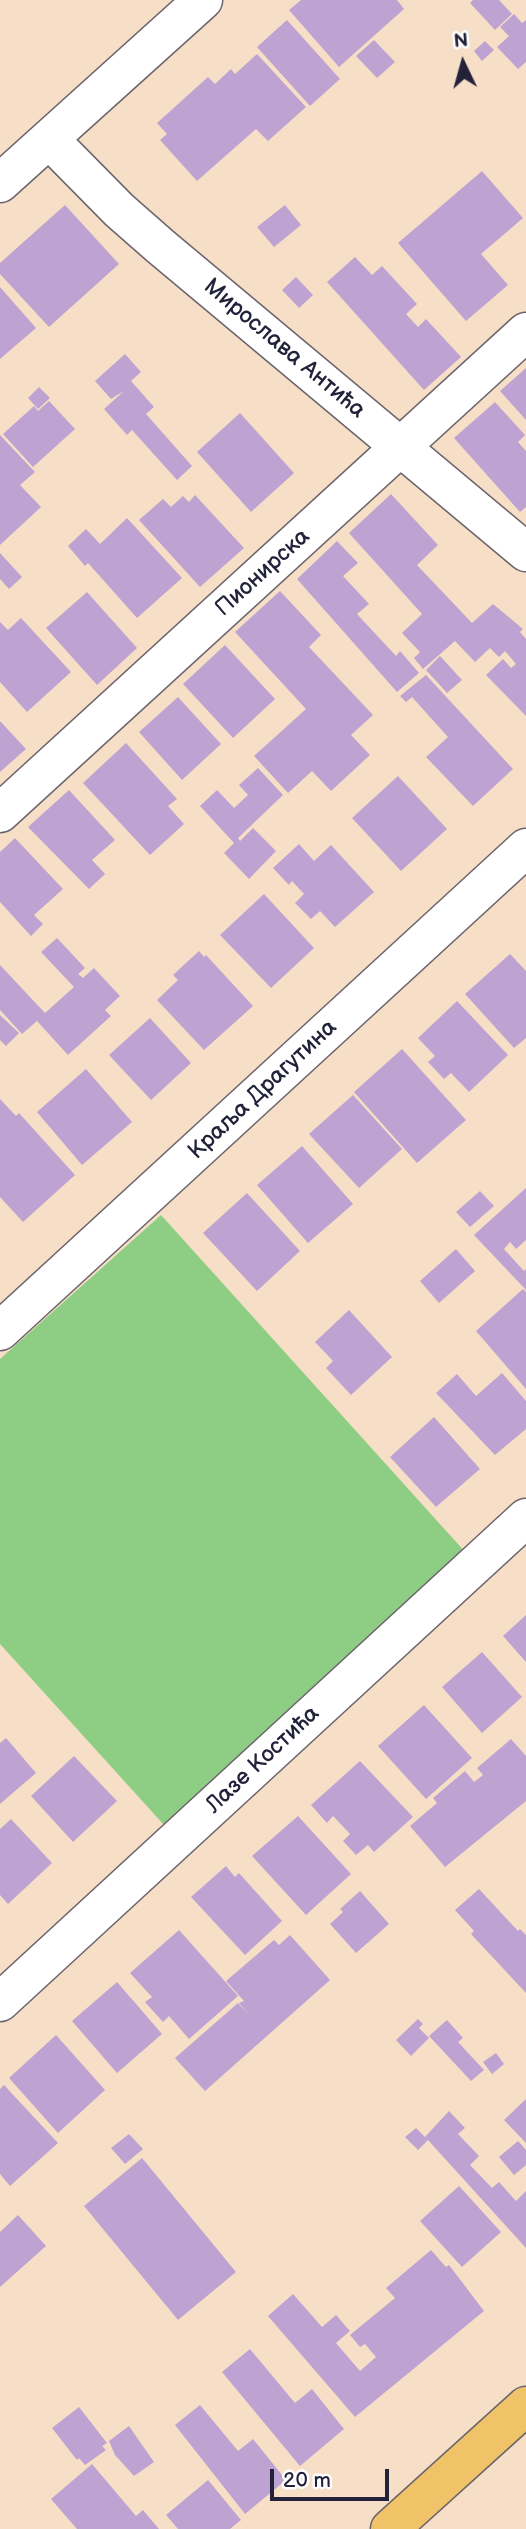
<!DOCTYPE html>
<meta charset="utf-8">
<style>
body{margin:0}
#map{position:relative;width:526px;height:2529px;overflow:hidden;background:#f6dfc6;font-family:"Balsamiq Sans",sans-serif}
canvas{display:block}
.north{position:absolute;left:428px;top:28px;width:70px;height:70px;-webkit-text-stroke:5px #fff;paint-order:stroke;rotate:355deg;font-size:19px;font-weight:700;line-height:28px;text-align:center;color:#22223b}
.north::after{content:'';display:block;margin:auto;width:24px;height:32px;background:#22223b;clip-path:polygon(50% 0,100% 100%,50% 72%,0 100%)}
.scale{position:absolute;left:270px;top:2469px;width:119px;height:32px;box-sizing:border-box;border:4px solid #22223b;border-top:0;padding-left:9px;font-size:21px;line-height:24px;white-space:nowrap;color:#22223b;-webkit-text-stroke:5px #fff;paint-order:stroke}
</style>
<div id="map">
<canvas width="526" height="2529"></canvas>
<div class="north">N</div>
<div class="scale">20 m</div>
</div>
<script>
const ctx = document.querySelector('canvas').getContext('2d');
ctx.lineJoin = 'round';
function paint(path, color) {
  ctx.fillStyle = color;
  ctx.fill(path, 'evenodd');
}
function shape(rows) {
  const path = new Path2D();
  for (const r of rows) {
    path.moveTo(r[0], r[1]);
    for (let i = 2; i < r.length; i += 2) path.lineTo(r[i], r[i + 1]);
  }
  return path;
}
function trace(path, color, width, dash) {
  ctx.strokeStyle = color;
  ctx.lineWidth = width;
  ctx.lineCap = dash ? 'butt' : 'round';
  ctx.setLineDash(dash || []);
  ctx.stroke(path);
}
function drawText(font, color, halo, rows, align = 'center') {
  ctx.font = font + ' "Balsamiq Sans",sans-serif';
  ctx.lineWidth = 5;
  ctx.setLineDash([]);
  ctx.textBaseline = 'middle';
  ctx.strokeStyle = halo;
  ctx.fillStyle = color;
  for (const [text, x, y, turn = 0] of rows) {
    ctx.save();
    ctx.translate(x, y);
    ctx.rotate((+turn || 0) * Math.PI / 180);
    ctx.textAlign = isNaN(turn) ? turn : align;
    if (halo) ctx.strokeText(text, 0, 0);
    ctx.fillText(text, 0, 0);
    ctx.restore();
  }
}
paint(shape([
 [161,1215,467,1554,164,1825,0,1644,0,1359]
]), '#8ece84');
paint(shape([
 [301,0,397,0,404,9,339,67,289,10],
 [473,0,499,0,512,14,495,30,470,3],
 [514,14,522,23,526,20,526,62,518,69,497,47,509,36,500,27],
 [287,20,340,79,310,106,257,47],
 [374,40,395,62,377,78,356,56],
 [485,41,494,50,482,61,474,51],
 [257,54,306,107,268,141,256,129,197,181,160,140,167,134,157,123,208,77,215,84,231,69,235,74],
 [482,171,523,218,481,254,508,285,466,321,398,243],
 [65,205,119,264,49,327,0,274,0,263],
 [285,205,301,225,274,247,257,227],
 [355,257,372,275,382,266,417,304,406,314,418,327,426,319,461,357,424,390,327,282],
 [296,277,313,295,299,308,282,290],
 [0,287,36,328,0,359],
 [125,354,141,372,131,381,154,407,146,414,192,466,177,480,132,430,127,435,104,409,124,391,111,399,95,381],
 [526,368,526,420,500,391],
 [39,387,50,398,38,409,28,398],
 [49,401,75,429,33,467,3,434,34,406,38,411],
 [495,402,525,435,518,442,526,451,526,507,520,512,454,438],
 [240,413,294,473,251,512,197,452],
 [0,435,35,472,20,485,41,507,0,545],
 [391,494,438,545,417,565,472,623,493,604,523,629,520,632,526,639,526,716,486,675,503,659,511,668,516,664,505,651,499,657,490,648,475,662,455,641,423,669,414,658,420,652,402,633,422,614,349,533],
 [195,495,244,548,200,587,139,520,163,499,171,507,183,496,189,502],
 [127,518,182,578,137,618,88,563,85,566,68,546,86,529,100,544],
 [337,541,358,563,343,576,369,604,357,614,396,656,400,651,419,673,397,692,297,579],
 [0,553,22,577,9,589,0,579],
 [280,591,321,635,309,647,373,715,351,735,370,755,331,791,312,771,288,793,254,756,306,709,235,632],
 [87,592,137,648,97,685,46,628],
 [21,618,71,672,27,712,0,682,0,622,8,630],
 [225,645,275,699,233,738,183,684],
 [440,656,462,680,447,693,426,670],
 [426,675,513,769,473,806,426,757,448,737,412,697,406,702,400,696],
 [178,697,221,744,182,780,139,732],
 [0,721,26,749,0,772],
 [126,743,177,799,168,806,184,824,150,855,83,783],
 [258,768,283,795,238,838,240,841,253,828,276,851,249,879,224,853,234,843,200,806,217,790,234,808,248,795,239,785],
 [398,776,447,829,401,871,352,818],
 [69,790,115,840,92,860,105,874,89,889,28,827],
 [15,838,63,889,34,915,43,924,31,936,0,902,0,852],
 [299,844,314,861,331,845,374,892,335,927,320,911,311,919,295,903,304,894,292,881,289,885,273,868],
 [264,894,314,948,271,988,220,935],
 [57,938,85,968,78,974,83,978,94,968,120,996,105,1010,111,1016,68,1055,37,1021,22,1034,0,1010,0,965,45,1013,74,987,41,952],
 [199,951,204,957,206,955,253,1006,204,1050,157,1000,178,980,173,975],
 [510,954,526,971,526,1038,514,1048,465,994],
 [457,1001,508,1055,469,1092,451,1073,444,1079,428,1062,435,1056,418,1038],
 [0,1015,19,1033,6,1046,0,1040],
 [150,1018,191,1063,151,1100,109,1055],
 [402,1049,466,1120,417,1163,354,1092],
 [86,1069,132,1122,82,1165,37,1112],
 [353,1095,402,1149,359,1188,309,1134],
 [0,1099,16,1116,19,1113,75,1175,23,1222,0,1197],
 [302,1146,353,1204,308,1243,257,1185],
 [526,1188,526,1240,516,1249,510,1242,504,1249,524,1271,526,1269,526,1290,474,1235],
 [480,1191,494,1206,470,1227,456,1212],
 [247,1193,300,1251,257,1291,203,1233],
 [456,1249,475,1271,439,1303,420,1281],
 [523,1289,526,1292,526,1389,476,1331],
 [349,1310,392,1357,351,1395,326,1368,333,1361,315,1342],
 [502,1373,526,1401,526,1429,495,1455,436,1393,457,1374,476,1396],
 [434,1417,480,1469,436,1507,390,1457],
 [526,1615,526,1662,503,1636],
 [482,1652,522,1697,482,1733,442,1687],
 [424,1705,472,1758,426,1799,378,1746],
 [6,1738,36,1773,0,1804,0,1743],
 [511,1739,526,1756,526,1801,445,1867,410,1826,437,1803,433,1798,465,1771,474,1782,483,1775,477,1768],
 [74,1756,117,1801,73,1842,31,1796],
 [360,1761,413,1817,374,1852,368,1845,356,1855,343,1841,350,1834,333,1816,327,1823,311,1805],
 [298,1816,351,1874,306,1915,252,1856],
 [11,1819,52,1863,8,1904,0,1895,0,1829],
 [226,1866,235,1877,239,1873,282,1921,245,1955,191,1897],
 [479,1889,518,1931,520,1929,526,1935,526,1993,471,1934,474,1931,455,1910],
 [360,1891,389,1924,356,1953,330,1924,343,1912,340,1909],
 [179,1930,238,1996,189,2039,169,2016,163,2022,145,2002,152,1997,130,1973],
 [290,1935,330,1980,205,2091,175,2058,238,2003,249,2014,239,2003,244,2001,226,1981,274,1940,279,1945],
 [117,1982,162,2034,117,2073,72,2021],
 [418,2019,423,2024,419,2028,429,2038,411,2056,396,2040],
 [447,2020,463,2038,458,2042,484,2070,471,2081,429,2036],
 [56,2035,105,2090,58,2133,9,2078],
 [496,2053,504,2064,492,2074,483,2062],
 [4,2085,58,2143,10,2186,0,2174,0,2089],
 [526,2099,526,2143,504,2120],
 [449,2111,465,2128,458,2134,479,2156,470,2165,492,2188,499,2182,516,2201,526,2191,526,2248,428,2140,418,2150,405,2137,416,2128,425,2137],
 [129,2134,143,2149,125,2164,111,2148],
 [518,2141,526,2150,526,2165,514,2175,499,2157],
 [142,2158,236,2272,178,2320,84,2206],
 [459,2186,501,2232,462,2267,420,2221],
 [18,2215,46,2246,0,2287,0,2232],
 [431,2250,446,2267,449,2265,484,2311,355,2417,268,2316,293,2294,322,2327,336,2315,350,2331,336,2343,360,2371,376,2357,365,2344,360,2347,350,2335,395,2298,386,2288],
 [250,2349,295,2403,312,2389,344,2429,300,2466,222,2372],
 [200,2405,238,2451,253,2439,286,2480,245,2514,175,2425],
 [79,2407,107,2443,102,2446,106,2450,85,2465,79,2458,77,2460,52,2428],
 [129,2426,154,2462,134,2476,115,2455,109,2441],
 [92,2464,136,2516,143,2510,159,2529,77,2529,51,2499],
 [208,2480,241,2520,230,2529,178,2529,166,2515]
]), '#bea3d2');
const minor = shape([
 [49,139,119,210,160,246,526,552],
 [0,183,203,0],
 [0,813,526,332],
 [0,1331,526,848],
 [0,2002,526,1518]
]);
const major = shape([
 [390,2529,526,2406]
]);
trace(minor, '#6c646c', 41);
trace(major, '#6c646c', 41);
trace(minor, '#fff', 38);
trace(major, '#f0c369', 38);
drawText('23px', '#22223b', '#fff', [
 ["Мирослава Антића",284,349,40],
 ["Пионирска",263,573,-42],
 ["Краља Драгутина",263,1090,-43],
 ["Лазе Костића",263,1760,-43]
]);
</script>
